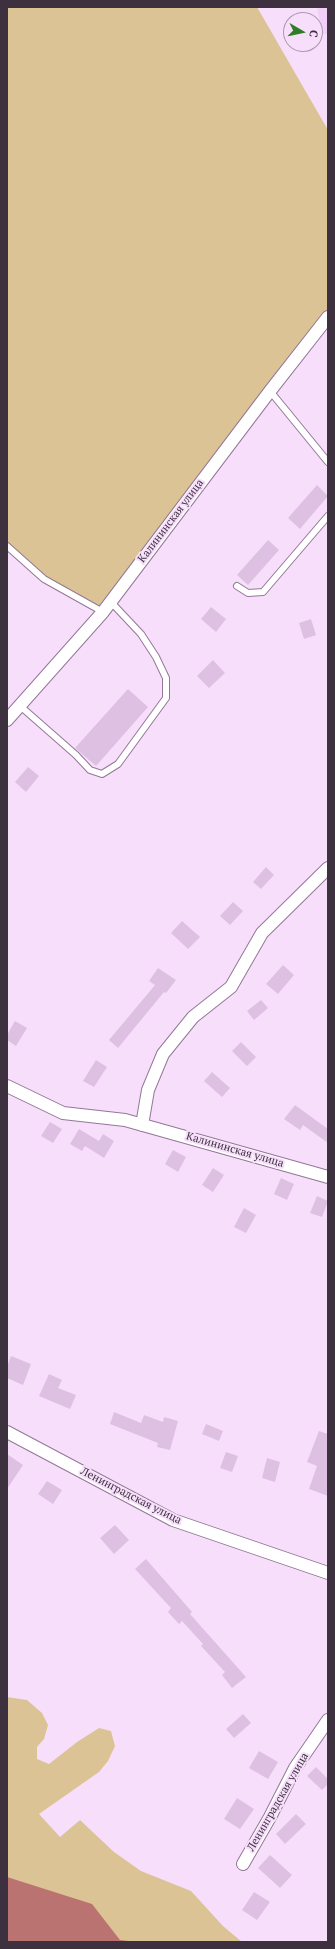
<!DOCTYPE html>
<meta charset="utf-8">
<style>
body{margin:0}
#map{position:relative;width:335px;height:1949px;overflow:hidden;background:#f7dffb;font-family:"PT Serif",serif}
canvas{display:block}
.frame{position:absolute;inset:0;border:8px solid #3d313f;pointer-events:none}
.north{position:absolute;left:283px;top:12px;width:40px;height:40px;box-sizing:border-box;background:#f7dffb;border:1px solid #ad99b0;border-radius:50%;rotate:99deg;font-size:11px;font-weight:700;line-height:16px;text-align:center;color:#3d313f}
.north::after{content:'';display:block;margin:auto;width:14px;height:18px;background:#2f7d26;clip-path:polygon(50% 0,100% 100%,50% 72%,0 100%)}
</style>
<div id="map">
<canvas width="335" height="1949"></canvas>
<div class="frame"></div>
<div class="north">С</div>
</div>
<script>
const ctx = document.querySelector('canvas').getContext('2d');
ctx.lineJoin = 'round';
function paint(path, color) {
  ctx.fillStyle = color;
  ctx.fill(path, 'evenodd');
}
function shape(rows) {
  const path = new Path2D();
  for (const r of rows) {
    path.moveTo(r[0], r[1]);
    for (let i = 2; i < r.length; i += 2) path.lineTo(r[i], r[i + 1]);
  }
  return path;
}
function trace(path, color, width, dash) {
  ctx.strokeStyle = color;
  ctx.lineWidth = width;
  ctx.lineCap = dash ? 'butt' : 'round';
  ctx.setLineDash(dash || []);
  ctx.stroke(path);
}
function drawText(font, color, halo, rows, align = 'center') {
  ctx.font = font + ' "PT Serif",serif';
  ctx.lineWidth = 4;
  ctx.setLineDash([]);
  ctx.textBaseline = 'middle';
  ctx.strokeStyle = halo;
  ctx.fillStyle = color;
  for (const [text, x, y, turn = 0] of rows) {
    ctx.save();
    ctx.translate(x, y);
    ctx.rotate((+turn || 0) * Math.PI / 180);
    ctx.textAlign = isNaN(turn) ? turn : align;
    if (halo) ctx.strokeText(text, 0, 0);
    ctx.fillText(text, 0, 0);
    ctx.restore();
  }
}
paint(shape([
 [317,7,328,7,328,34,322,34]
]), '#f2cff8');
paint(shape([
 [7,7,257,7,328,130,328,317,103,612,44,579,7,546],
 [7,1697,27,1700,42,1713,48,1725,44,1739,37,1747,37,1759,49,1764,77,1742,99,1728,111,1731,115,1746,108,1761,99,1772,39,1814,60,1837,80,1820,114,1852,141,1871,191,1891,223,1926,242,1942,7,1942]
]), '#dcc396');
paint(shape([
 [7,1877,92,1904,120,1940,137,1942,7,1942]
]), '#bb7371');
paint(shape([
 [317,485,328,496,300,529,288,518],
 [268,540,279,550,248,585,237,575],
 [211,607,226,619,216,632,201,619],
 [311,619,316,635,304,639,299,623],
 [213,660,225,673,209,688,197,676],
 [128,689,148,707,96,766,75,748],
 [28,767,39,776,26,792,15,782],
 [266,867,274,875,261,889,253,882],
 [233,902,243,911,230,925,220,916],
 [182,921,200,937,188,949,171,933],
 [283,965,294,975,278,994,266,984],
 [158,968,176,980,166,993,164,992,118,1048,109,1040,155,985,149,981],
 [261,1000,268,1008,254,1020,247,1011],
 [15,1021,27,1028,16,1046,7,1040,7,1035],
 [241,1042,256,1057,247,1066,232,1051],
 [96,1060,107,1067,94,1087,83,1081],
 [212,1072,230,1088,222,1097,204,1081],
 [295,1105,328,1129,328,1143,303,1125,300,1130,284,1119],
 [50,1122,62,1129,53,1143,41,1136],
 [79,1129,99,1141,103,1134,114,1141,104,1158,85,1146,82,1151,70,1144],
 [173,1150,186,1157,178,1172,165,1164],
 [213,1168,224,1175,213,1192,202,1185],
 [281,1178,294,1184,287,1200,274,1194],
 [317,1196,328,1201,322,1217,310,1213],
 [244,1208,256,1215,246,1233,234,1227],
 [11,1356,31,1364,23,1385,7,1378,7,1367],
 [49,1374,62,1380,58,1388,76,1395,70,1409,39,1396],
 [114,1412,141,1423,144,1415,163,1422,164,1417,178,1421,170,1450,157,1447,158,1443,110,1424],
 [206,1424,223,1431,219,1441,202,1434],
 [319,1431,328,1434,328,1496,309,1489,317,1466,307,1462],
 [226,1452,238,1456,232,1472,220,1468],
 [7,1454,23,1465,7,1489],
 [267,1458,280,1462,275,1482,262,1478],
 [47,1481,62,1490,53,1504,38,1494],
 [115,1525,129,1540,114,1554,100,1538],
 [146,1559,192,1612,190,1614,246,1677,232,1688,222,1675,225,1672,201,1646,203,1644,182,1621,179,1624,168,1612,171,1608,135,1569],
 [243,1714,251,1723,234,1738,226,1729],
 [259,1751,278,1762,268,1779,249,1768],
 [316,1767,328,1779,328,1784,322,1790,307,1776],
 [237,1798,254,1809,240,1829,224,1819],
 [296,1814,306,1824,285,1844,276,1834],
 [270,1855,292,1875,280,1888,258,1868],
 [254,1892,270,1902,257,1920,242,1910]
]), '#dec0e3');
const service = shape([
 [270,391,328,462],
 [7,546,44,579,103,612],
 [237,586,248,593,263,592,328,516],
 [19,705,76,755,90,770,102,774,118,764,166,698,166,678,156,657,141,634,110,601]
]);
const minor = shape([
 [7,720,103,612,270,391,328,317],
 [7,1086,63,1113,125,1120,328,1177],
 [142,1125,148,1090,163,1054,193,1017,231,987,262,933,328,868],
 [7,1432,173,1520,328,1573],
 [243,1864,270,1817,295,1768,328,1720]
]);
trace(service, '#937797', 8);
trace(minor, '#937797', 14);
trace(service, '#fff', 6);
trace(minor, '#fff', 12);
drawText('11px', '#3d313f', '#f7dffb', [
 ["Калининская улица",171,521,-53],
 ["Калининская улица",235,1150,16],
 ["Ленинградская улица",131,1496,27],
 ["Ленинградская улица",278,1802,-60]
]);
</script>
